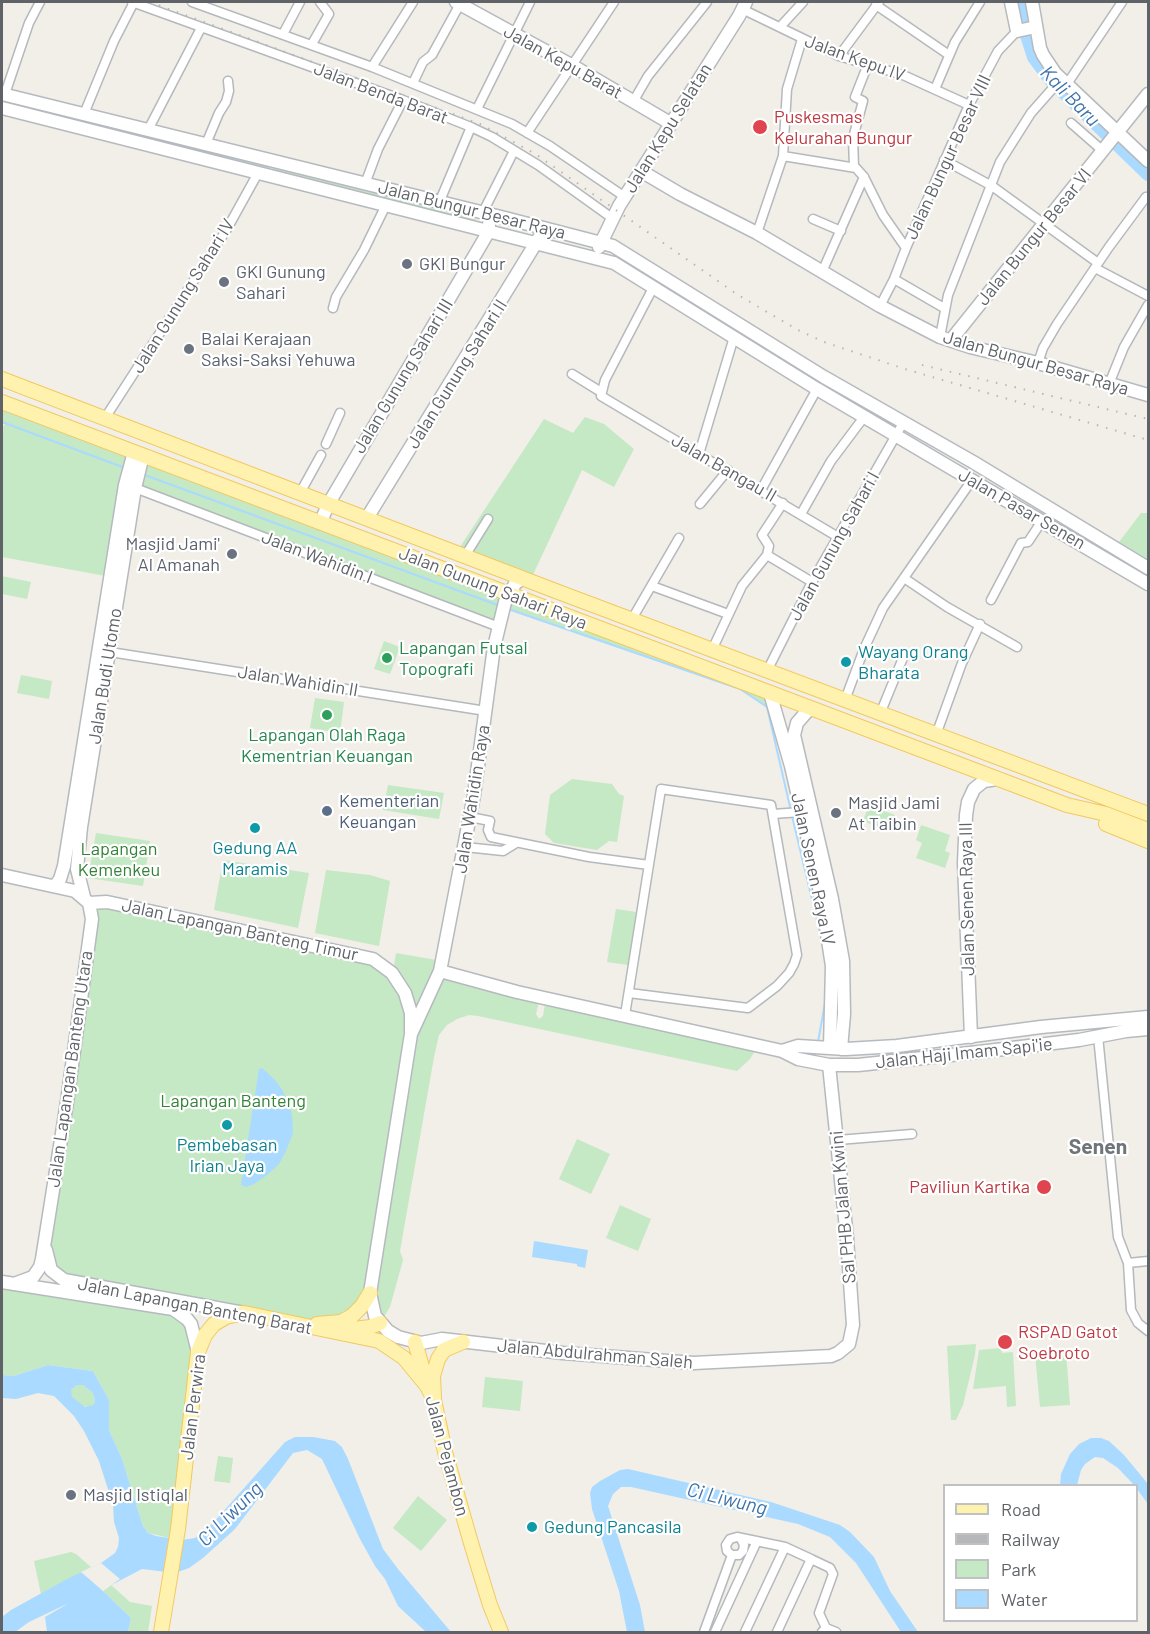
<!DOCTYPE html>
<style>
body{margin:0}
#map{position:relative;width:1150px;height:1634px;overflow:hidden;background:#f1efe8;font-family:Barlow,sans-serif}
canvas{display:block}
.frame{position:absolute;inset:0;border:3px solid #5f6368;pointer-events:none}
.legend{position:absolute;left:943px;top:1484px;width:195px;height:138px;box-sizing:border-box;background:#fff;border:2px solid #bfc1c3;margin:0;padding:8px 10px;list-style:none;font-size:18px;color:#5f6368}
.legend li{display:flex;align-items:center;gap:12px;height:30px}
.legend b{width:30px;border:2px solid #bfc1c3}
</style>
<div id="map">
<canvas width="1150" height="1634"></canvas>
<div class="frame"></div>
<ul class="legend">
<li><b style="height:8px;background:#fff2af"></b>Road</li>
<li><b style="height:8px;background:#b6b7b8"></b>Railway</li>
<li><b style="height:16px;background:#c5e8c5"></b>Park</li>
<li><b style="height:16px;background:#aadaff"></b>Water</li>
</ul>
</div>
<script>
const ctx = document.querySelector('canvas').getContext('2d');
ctx.lineJoin = 'round';
function paint(path, color) {
  ctx.fillStyle = color;
  ctx.fill(path, 'evenodd');
}
function shape(rows) {
  const path = new Path2D();
  for (const r of rows) {
    path.moveTo(r[0], r[1]);
    for (let i = 2; i < r.length; i += 2) path.lineTo(r[i], r[i + 1]);
  }
  return path;
}
function trace(path, color, width, dash) {
  ctx.strokeStyle = color;
  ctx.lineWidth = width;
  ctx.lineCap = dash ? 'butt' : 'round';
  ctx.setLineDash(dash || []);
  ctx.stroke(path);
}
function drawText(font, color, halo, rows, align = 'center') {
  ctx.font = font + ' Barlow,sans-serif';
  ctx.lineWidth = 4.5;
  ctx.setLineDash([]);
  ctx.textBaseline = 'middle';
  ctx.strokeStyle = halo;
  ctx.fillStyle = color;
  for (const [text, x, y, turn = 0] of rows) {
    ctx.save();
    ctx.translate(x, y);
    ctx.rotate((+turn || 0) * Math.PI / 180);
    ctx.textAlign = isNaN(turn) ? turn : align;
    if (halo) ctx.strokeText(text, 0, 0);
    ctx.fillText(text, 0, 0);
    ctx.restore();
  }
}
paint(shape([
 [2,99,269,166,268,171,2,105],
 [274,167,390,195,476,219,475,222,273,173],
 [732,325,896,425,893,430,729,330],
 [2,402,37,416,34,422,68,435,70,429,134,452,111,577,2,557,2,428,5,424,2,423],
 [585,417,604,424,634,449,614,487,582,470,530,581,456,553,544,419,573,433],
 [143,455,770,693,774,707,767,707,740,689,504,608,499,627,135,488],
 [1141,513,1148,513,1148,559,1119,542],
 [2,576,31,582,27,599,2,594],
 [384,641,400,647,390,674,374,669],
 [21,675,52,681,49,699,17,693],
 [315,698,344,702,340,733,310,728],
 [572,779,612,784,619,794,624,796,617,842,609,841,597,850,554,843,545,834,550,795],
 [388,785,444,793,439,819,383,810],
 [869,805,895,815,888,831,863,821],
 [921,825,950,835,945,851,950,853,945,868,916,858,922,843,916,840],
 [96,833,150,841,143,886,88,878],
 [223,860,309,873,298,928,214,910],
 [326,870,370,875,390,881,379,946,315,933],
 [89,903,373,959,393,972,396,953,442,961,440,971,540,997,536,1014,539,1019,543,1016,546,998,758,1046,750,1059,737,1071,478,1016,469,1015,457,1019,447,1025,439,1035,434,1057,400,1251,403,1260,390,1307,380,1323,370,1294,352,1316,316,1324,60,1278,47,1253],
 [616,909,636,912,628,965,607,962],
 [577,1139,610,1154,591,1194,559,1179],
 [620,1205,651,1219,638,1251,606,1238],
 [2,1289,172,1315,184,1322,193,1340,182,1450,170,1538,148,1533,143,1526,122,1459,109,1430,109,1400,93,1371,48,1365,14,1376,2,1375],
 [976,1344,975,1355,963,1405,956,1420,951,1420,947,1346],
 [1001,1348,1002,1353,1013,1352,1016,1406,1007,1407,1006,1386,973,1389,979,1350],
 [1066,1351,1070,1405,1040,1407,1035,1354],
 [485,1377,523,1381,520,1411,482,1407],
 [77,1385,83,1385,93,1393,95,1401,93,1405,89,1407,82,1406,71,1397,71,1390],
 [218,1456,233,1458,230,1483,214,1481],
 [418,1496,447,1520,421,1551,393,1528],
 [71,1552,76,1554,91,1567,41,1594,34,1561],
 [111,1585,130,1602,152,1606,148,1632,128,1632,131,1618,103,1591]
]), '#c5e8c5');
paint(shape([
 [262,1068,275,1080,283,1091,292,1114,293,1133,286,1151,279,1164,267,1175,254,1184,246,1187,241,1185,259,1069],
 [534,1241,588,1250,585,1268,577,1266,577,1264,532,1257],
 [48,1365,93,1371,109,1400,109,1430,122,1459,143,1526,148,1533,156,1536,182,1540,195,1538,213,1523,285,1442,295,1437,313,1437,335,1441,342,1447,348,1459,383,1549,398,1569,451,1632,426,1632,398,1606,385,1579,375,1566,360,1539,322,1459,307,1450,293,1453,235,1529,203,1558,189,1568,175,1573,142,1569,102,1590,131,1618,128,1632,47,1632,45,1617,69,1603,29,1622,15,1632,2,1632,2,1617,11,1610,69,1578,101,1563,115,1553,118,1547,119,1538,114,1522,113,1505,99,1461,84,1431,74,1416,54,1396,38,1393,16,1399,2,1398,2,1375,14,1376],
 [77,1385,83,1385,93,1393,95,1401,93,1405,85,1407,72,1397,71,1390],
 [1091,1438,1101,1438,1109,1441,1124,1455,1148,1484,1148,1504,1137,1489,1136,1486,1134,1485,1118,1468,1103,1458,1095,1457,1085,1464,1081,1470,1077,1485,1060,1485,1061,1474,1070,1454,1079,1444],
 [628,1469,771,1502,840,1525,850,1532,874,1557,890,1591,918,1632,901,1632,856,1563,830,1537,798,1524,631,1487,621,1487,613,1494,608,1506,640,1605,645,1632,627,1632,619,1591,592,1509,590,1493,592,1487,600,1481,620,1470]
]), '#aadaff');
paint(shape([
 [101,1563,120,1579,103,1591,81,1572]
]), '#f1efe8');
trace(shape([
 [2,422,125,468],
 [142,474,500,606],
 [508,609,740,689,767,707,791,811],
 [792,816,823,945],
 [818,1042,825,1003]
]), '#aadaff', 2);
trace(shape([
 [1021,2,1026,32,1034,57,1051,80,1148,174]
]), '#aadaff', 14);
const street = shape([
 [132,2,403,100,471,127,492,137,538,165,612,218],
 [192,2,372,67,512,124,550,146,625,197],
 [876,5,949,55],
 [742,9,839,56,903,75,969,105],
 [780,27,803,2],
 [283,34,300,2],
 [312,44,329,14,320,2],
 [839,56,879,2],
 [372,67,413,2],
 [413,83,423,62,432,55,460,4],
 [1067,84,1122,2],
 [935,89,955,42,980,2],
 [5,94,29,23,40,2],
 [633,102,648,76,707,2],
 [477,109,530,2],
 [84,114,114,41,134,2],
 [1071,123,1103,151],
 [148,130,201,28],
 [527,133,614,2],
 [206,144,219,113,226,102,229,91,228,81],
 [783,156,856,168,864,177,883,215,906,248],
 [944,160,992,186,1098,263],
 [854,167,853,138,863,101,855,97,868,64],
 [365,184,378,149,403,100],
 [439,203,471,127],
 [483,212,514,151],
 [813,219,841,231],
 [757,233,783,156,787,89,802,39],
 [1095,268,1148,296],
 [822,272,864,177],
 [894,279,944,308],
 [654,286,605,380,601,396,838,537],
 [880,306,894,279,906,248,969,105,998,51,1017,31],
 [333,308,336,297,364,250,386,205],
 [940,337,948,295,1000,162,1031,113,1061,79],
 [1038,363,1043,348,1057,324,1109,247,1146,197],
 [572,374,601,392],
 [1109,384,1124,347,1148,305],
 [105,418,227,229,258,173],
 [326,444,340,413],
 [699,454,734,337],
 [135,488,499,627],
 [761,490,817,389],
 [300,493,321,455],
 [700,504,728,470],
 [801,514,831,461,864,417],
 [767,555,812,582],
 [465,556,488,519],
 [904,578,947,607,1017,647],
 [652,586,728,614],
 [991,600,1021,543,1028,542,1042,521],
 [632,619,679,538],
 [712,650,742,586,767,555,769,546,762,535,783,503],
 [110,652,486,711],
 [767,671,812,582,903,423],
 [845,700,864,649,883,608,972,480],
 [880,714,905,653],
 [936,735,962,663,980,624],
 [773,814,801,812],
 [470,817,490,821,488,830,491,837,589,857,649,865],
 [465,847,503,851,516,843],
 [625,1015,661,789,771,805,797,955,794,964,789,973,777,986,748,1008,629,993],
 [1098,1036,1118,1237,1128,1263,1131,1310,1138,1323,1148,1331],
 [838,1140,912,1134],
 [1128,1263,1148,1261],
 [732,1555,727,1551,726,1545,730,1539,737,1537,785,1547,811,1559,777,1632],
 [732,1555,739,1555,743,1551,744,1545,741,1539],
 [811,1559,830,1568,833,1574,819,1613,826,1628],
 [704,1632,732,1555],
 [715,1632,757,1541],
 [745,1632,785,1547],
 [822,1632,826,1628,836,1632]
]);
const secondary = shape([
 [456,2,573,66,670,123],
 [1011,2,1017,31,1036,27],
 [1032,2,1040,48,1043,55,1055,73,1148,161],
 [2,94,505,218,613,246,824,377,973,462,1148,568],
 [2,108,614,263,817,389,1148,584],
 [641,171,680,194,757,233,880,306,940,337,970,347,1038,363,1148,395],
 [599,247,619,206,739,16,746,2],
 [951,340,1148,94],
 [367,518,539,238],
 [320,523,329,503,489,231,489,224],
 [522,578,515,584,505,602,494,647,474,795,440,971,411,1034,370,1293,375,1316,388,1331,398,1337,421,1343,442,1339,563,1353,694,1363,831,1356,838,1353,849,1344,853,1325,847,1238,829,1065],
 [770,693,791,766,822,901,832,966,830,1048],
 [810,708,797,723,794,735,832,899,843,961,844,1014,841,1049],
 [2,875,75,891,89,903,92,919,67,1102,42,1259,40,1267,33,1277,14,1284],
 [55,886,60,879,64,866,125,485,134,452],
 [84,897,77,869,81,827,135,488,143,455],
 [89,903,107,902,373,959,392,973,405,993,411,1013,411,1031],
 [440,971,517,992,782,1051,798,1059,829,1065,858,1065,979,1052,1079,1040,1126,1031,1148,1029],
 [971,1037,964,863,966,815,968,802,974,789,984,781,997,779],
 [782,1051,798,1046,846,1049,897,1046,1041,1027,1148,1017],
 [46,1250,51,1270,64,1280,244,1313],
 [2,1282,173,1309,187,1319,191,1324,198,1352]
]);
const primary = shape([
 [2,379,561,593,1148,814],
 [2,402,1067,805,1106,814,1148,830],
 [1106,824,1148,841],
 [317,1324,341,1322,352,1316,362,1306,370,1293],
 [346,1330,370,1327,380,1323],
 [415,1342,426,1381],
 [434,1397,433,1376,438,1359,444,1350,463,1342],
 [161,1632,178,1529,198,1352,205,1335,214,1324,226,1317,244,1313,379,1341,404,1358,427,1386,434,1400,445,1452,471,1543,490,1605,501,1632]
]);
trace(street, '#b5b8bc', 11);
trace(secondary, '#b6babf', 15);
trace(primary, '#f2c960', 16);
trace(street, '#fff', 8);
trace(secondary, '#fff', 12);
trace(primary, '#fff2af', 14);
trace(shape([
 [150,2,480,124,534,153,738,295,798,330,824,342,905,369,1148,440],
 [922,365,1148,419]
]), '#b6b7b8', 2, [1.5, 8]);
for (const [x, y, r, color] of [
 [760,127,8,"#e0444e"],
 [407,264,6,"#6b7280"],
 [224,282,6,"#6b7280"],
 [189,349,6,"#6b7280"],
 [232,554,6,"#6b7280"],
 [387,658,6,"#2e9e5b"],
 [846,662,6,"#0f9aa8"],
 [327,715,6,"#2e9e5b"],
 [327,811,6,"#5c6f8a"],
 [836,813,6,"#6b7280"],
 [255,828,6,"#0f9aa8"],
 [227,1125,6,"#0f9aa8"],
 [1044,1187,8,"#e0444e"],
 [1005,1342,8,"#e0444e"],
 [71,1495,6,"#6b7280"],
 [532,1527,6,"#0f9aa8"]
]) {
  const dot = new Path2D();
  dot.arc(x, y, r, 0, 2 * Math.PI);
  ctx.fillStyle = color;
  ctx.fill(dot);
  trace(dot, '#fff', 2);
}
drawText('18px', '#5f6368', '#fff', [
 ["Jalan Kepu IV",855,58,20],
 ["Jalan Kepu Barat",563,62,29],
 ["Jalan Benda Barat",381,93,21],
 ["Jalan Kepu Selatan",668,128,-58],
 ["Jalan Bungur Besar VIII",948,157,-65],
 ["Jalan Bungur Besar Raya",472,210,14],
 ["Jalan Bungur Besar VI",1034,237,-51],
 ["Jalan Gunung Sahari IV",183,296,-58],
 ["Jalan Bungur Besar Raya",1036,363,16],
 ["Jalan Gunung Sahari II",457,374,-58],
 ["Jalan Gunung Sahari III",403,376,-59],
 ["Jalan Bangau II",724,468,30],
 ["Jalan Pasar Senen",1022,509,30],
 ["Jalan Gunung Sahari I",834,546,-61],
 ["Jalan Wahidin I",317,557,21],
 ["Jalan Gunung Sahari Raya",493,588,21],
 ["Jalan Budi Utomo",105,676,-81],
 ["Jalan Wahidin II",298,681,9],
 ["Jalan Wahidin Raya",472,799,-81],
 ["Jalan Senen Raya IV",813,869,78],
 ["Jalan Senen Raya III",967,899,-91],
 ["Jalan Lapangan Banteng Timur",240,930,12],
 ["Jalan Haji Imam Sapi'ie",964,1053,-6],
 ["Jalan Lapangan Banteng Utara",70,1069,-82],
 ["Sal PHB Jalan Kwini",843,1207,-95],
 ["Jalan Lapangan Banteng Barat",195,1306,11],
 ["Jalan Abdulrahman Saleh",595,1354,5],
 ["Jalan Perwira",193,1407,-83],
 ["Jalan Pejambon",447,1456,75]
]);
drawText('18px', '#be3a42', '#fff', [
 ["Puskesmas",774,117],
 ["Kelurahan Bungur",774,138],
 ["Paviliun Kartika",1030,1187,"right"],
 ["RSPAD Gatot",1018,1332],
 ["Soebroto",1018,1353]
], 'left');
drawText('18px', '#5b616d', '#fff', [
 ["GKI Bungur",419,264],
 ["GKI Gunung",236,272],
 ["Sahari",236,293],
 ["Balai Kerajaan",201,339],
 ["Saksi-Saksi Yehuwa",201,360],
 ["Masjid Jami'",220,544,"right"],
 ["Al Amanah",220,565,"right"],
 ["Masjid Jami",848,803],
 ["At Taibin",848,824],
 ["Masjid Istiqlal",83,1495]
], 'left');
drawText('18px', '#27864d', '#fff', [
 ["Lapangan Futsal",399,648],
 ["Topografi",399,669],
 ["Lapangan Olah Raga",327,735,"center"],
 ["Kementrian Keuangan",327,756,"center"]
], 'left');
drawText('18px', '#0d838f', '#fff', [
 ["Wayang Orang",858,652],
 ["Bharata",858,673],
 ["Gedung AA",255,848,"center"],
 ["Maramis",255,869,"center"],
 ["Pembebasan",227,1145,"center"],
 ["Irian Jaya",227,1166,"center"],
 ["Gedung Pancasila",544,1527]
], 'left');
drawText('18px', '#4e5e75', '#fff', [
 ["Kementerian",339,801],
 ["Keuangan",339,822]
], 'left');
drawText('18px', '#348238', '#fff', [
 ["Lapangan",119,849],
 ["Kemenkeu",119,870],
 ["Lapangan Banteng",233,1101]
]);
drawText('italic 20px', '#4174aa', '#fff', [
 ["Kali Baru",1070,96,46],
 ["Ci Liwung",727,1499,14],
 ["Ci Liwung",230,1514,-45]
]);
drawText('bold 21px', '#70757a', '#fff', [
 ["Senen",1098,1147]
]);
</script>
